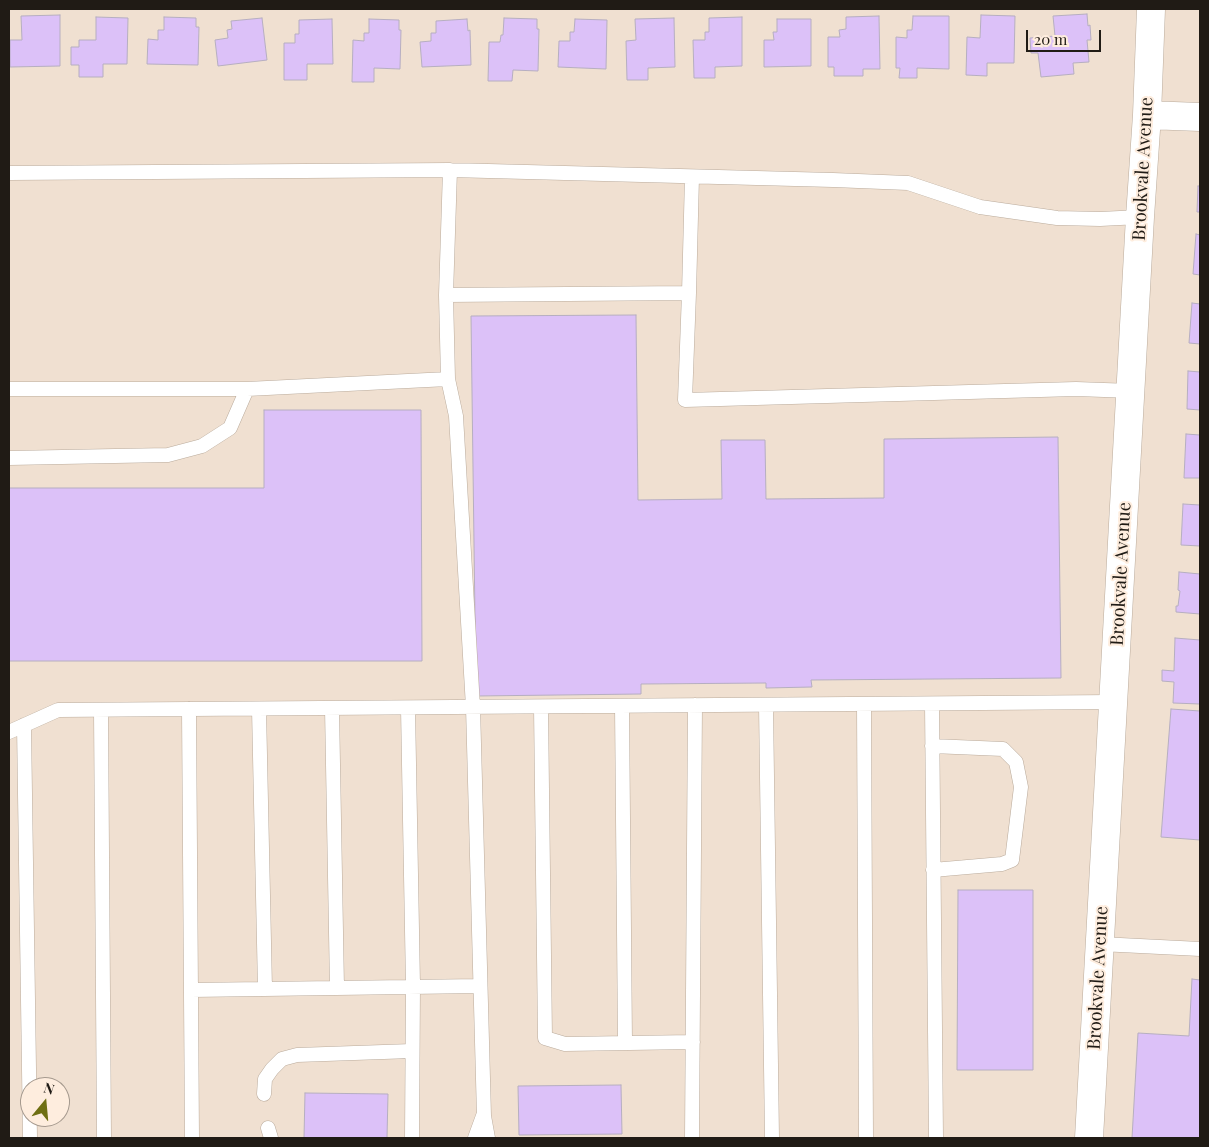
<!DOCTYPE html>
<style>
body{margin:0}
#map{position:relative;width:1209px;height:1147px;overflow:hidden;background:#f0e0d1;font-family:"Playfair Display",serif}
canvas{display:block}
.frame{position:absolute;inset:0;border:10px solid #201b15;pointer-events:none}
.north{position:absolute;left:20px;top:1077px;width:50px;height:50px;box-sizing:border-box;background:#feedde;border:1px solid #a5998e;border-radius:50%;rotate:17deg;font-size:14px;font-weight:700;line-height:20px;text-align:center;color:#201b15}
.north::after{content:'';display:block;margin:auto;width:18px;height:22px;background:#6f6f12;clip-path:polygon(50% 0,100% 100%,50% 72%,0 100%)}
.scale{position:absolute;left:1026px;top:30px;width:75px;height:22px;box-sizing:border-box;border:2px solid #201b15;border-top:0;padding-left:6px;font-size:15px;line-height:18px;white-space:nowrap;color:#201b15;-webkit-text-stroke:4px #feedde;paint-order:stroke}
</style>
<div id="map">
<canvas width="1209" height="1147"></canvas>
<div class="frame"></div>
<div class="north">N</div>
<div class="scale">20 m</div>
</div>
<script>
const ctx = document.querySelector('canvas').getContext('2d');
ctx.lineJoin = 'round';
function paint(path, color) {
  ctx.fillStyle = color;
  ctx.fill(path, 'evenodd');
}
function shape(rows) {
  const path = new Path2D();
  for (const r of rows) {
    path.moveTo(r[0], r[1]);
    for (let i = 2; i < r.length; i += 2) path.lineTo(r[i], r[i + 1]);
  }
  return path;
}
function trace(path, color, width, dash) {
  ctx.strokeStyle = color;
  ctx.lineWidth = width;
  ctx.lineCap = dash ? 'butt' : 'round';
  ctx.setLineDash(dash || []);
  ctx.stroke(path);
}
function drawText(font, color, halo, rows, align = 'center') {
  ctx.font = font + ' "Playfair Display",serif';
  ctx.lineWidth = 4;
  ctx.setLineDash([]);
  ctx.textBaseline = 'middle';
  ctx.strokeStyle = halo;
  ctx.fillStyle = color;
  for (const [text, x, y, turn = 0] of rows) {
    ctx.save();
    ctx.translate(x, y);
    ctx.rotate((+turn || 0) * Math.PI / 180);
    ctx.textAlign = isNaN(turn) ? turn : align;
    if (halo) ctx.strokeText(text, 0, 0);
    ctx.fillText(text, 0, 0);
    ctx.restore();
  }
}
const building = shape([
 [1087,14,1088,26,1090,25,1091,40,1087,40,1089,62,1073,63,1074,74,1041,77,1038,53,1031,53,1030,38,1055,36,1053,16,1087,14],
 [60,15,60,66,10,67,10,40,22,40,21,16,60,15],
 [981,15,1015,16,1014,63,987,63,987,76,966,75,967,37,980,38,981,15],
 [879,16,880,69,863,69,863,76,834,76,834,67,828,67,828,37,840,37,839,30,846,29,846,17,879,16],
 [913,16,949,16,949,69,917,68,917,78,899,78,900,68,896,68,896,37,907,38,907,30,912,30,913,16],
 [96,17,128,18,127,64,103,64,103,77,79,77,79,65,71,65,71,47,79,47,79,40,96,40,96,17],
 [164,17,196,18,196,27,199,27,198,65,147,64,148,39,158,40,158,30,164,30,164,17],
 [742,17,742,66,715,67,715,78,694,78,693,40,705,40,705,32,709,32,709,18,742,17],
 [262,18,267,60,218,66,215,40,228,38,227,30,232,29,231,21,262,18],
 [504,18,537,19,537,29,539,29,538,71,513,70,512,81,488,81,489,42,500,42,501,35,503,35,504,18],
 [674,18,675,67,648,68,648,80,627,80,626,41,636,40,635,19,674,18],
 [332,19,333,64,307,64,307,80,284,80,284,43,295,43,295,34,299,34,299,20,332,19],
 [369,19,399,20,399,30,401,30,400,69,374,68,374,82,352,82,353,40,364,41,364,33,369,33,369,19],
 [467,19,468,31,470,30,471,65,422,67,420,42,431,41,431,33,436,33,436,21,467,19],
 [575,19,607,20,606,69,558,67,559,41,570,41,570,32,574,32,575,19],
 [777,19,811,19,811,66,764,67,764,40,774,40,773,32,777,32,777,19],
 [1198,186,1200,186,1200,212,1197,212,1198,186],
 [1196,234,1200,235,1200,275,1193,274,1196,234],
 [1192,303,1200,304,1200,344,1189,343,1192,303],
 [636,315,638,500,722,499,721,440,765,440,766,499,884,498,884,439,1058,437,1061,678,811,680,812,687,766,688,766,683,641,684,641,694,476,696,471,316,636,315],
 [1188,371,1200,372,1200,410,1187,409,1188,371],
 [264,410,421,410,422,661,9,661,9,488,264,488,264,410],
 [1186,434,1200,435,1200,478,1184,478,1186,434],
 [1183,504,1200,505,1200,546,1181,545,1183,504],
 [1179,572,1200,574,1200,614,1176,612,1176,606,1178,606,1180,591,1178,590,1179,572],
 [1175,638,1200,640,1200,704,1173,703,1174,682,1162,681,1162,670,1174,671,1175,638],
 [1171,709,1200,711,1200,840,1161,837,1171,709],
 [958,890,1033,890,1033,1070,957,1070,958,890],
 [1192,979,1200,980,1200,1138,1132,1138,1138,1033,1189,1036,1192,979],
 [621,1085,622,1134,519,1135,518,1086,621,1085],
 [305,1093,388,1094,387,1138,304,1138,305,1093]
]);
paint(building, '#dcc1f8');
trace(building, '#b6aec0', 1);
const service = shape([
 [9,173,450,170,833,180,908,183,980,207,1057,218,1100,219,1140,217],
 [689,293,692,177],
 [446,295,450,170],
 [448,379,446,295,689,293,685,400,1076,389,1132,391],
 [9,389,247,389,448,379,456,416,473,707,484,1116,488,1138],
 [9,458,168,455,202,446,230,428,247,389],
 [864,704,866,1138],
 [932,704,936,1138],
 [766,705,772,1138],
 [622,706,625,1043],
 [541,707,545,1038,565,1044,693,1042],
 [332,708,337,988],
 [408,708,413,986,412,1138],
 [189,709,192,1138],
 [259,709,265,989],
 [101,710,104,1138],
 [24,725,30,1138],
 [9,732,58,710,1114,702],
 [932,746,1003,749,1016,762,1021,787,1012,860,1002,864,933,870],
 [1100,944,1200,949],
 [191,990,480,986],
 [264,1094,265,1079,272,1069,282,1059,297,1055,412,1051],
 [268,1128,271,1138],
 [475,1138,483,1116],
 [692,1138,695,705]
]);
const minor = shape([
 [1147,115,1200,117],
 [1089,1138,1140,217,1147,115,1151,9]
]);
trace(service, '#baab9c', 15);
trace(minor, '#baab9c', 29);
trace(service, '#fff', 14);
trace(minor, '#fff', 28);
drawText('18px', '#201b15', '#feedde', [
 ["Brookvale Avenue",1143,169,-87],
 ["Brookvale Avenue",1121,574,-87],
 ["Brookvale Avenue",1098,978,-87]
]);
</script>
